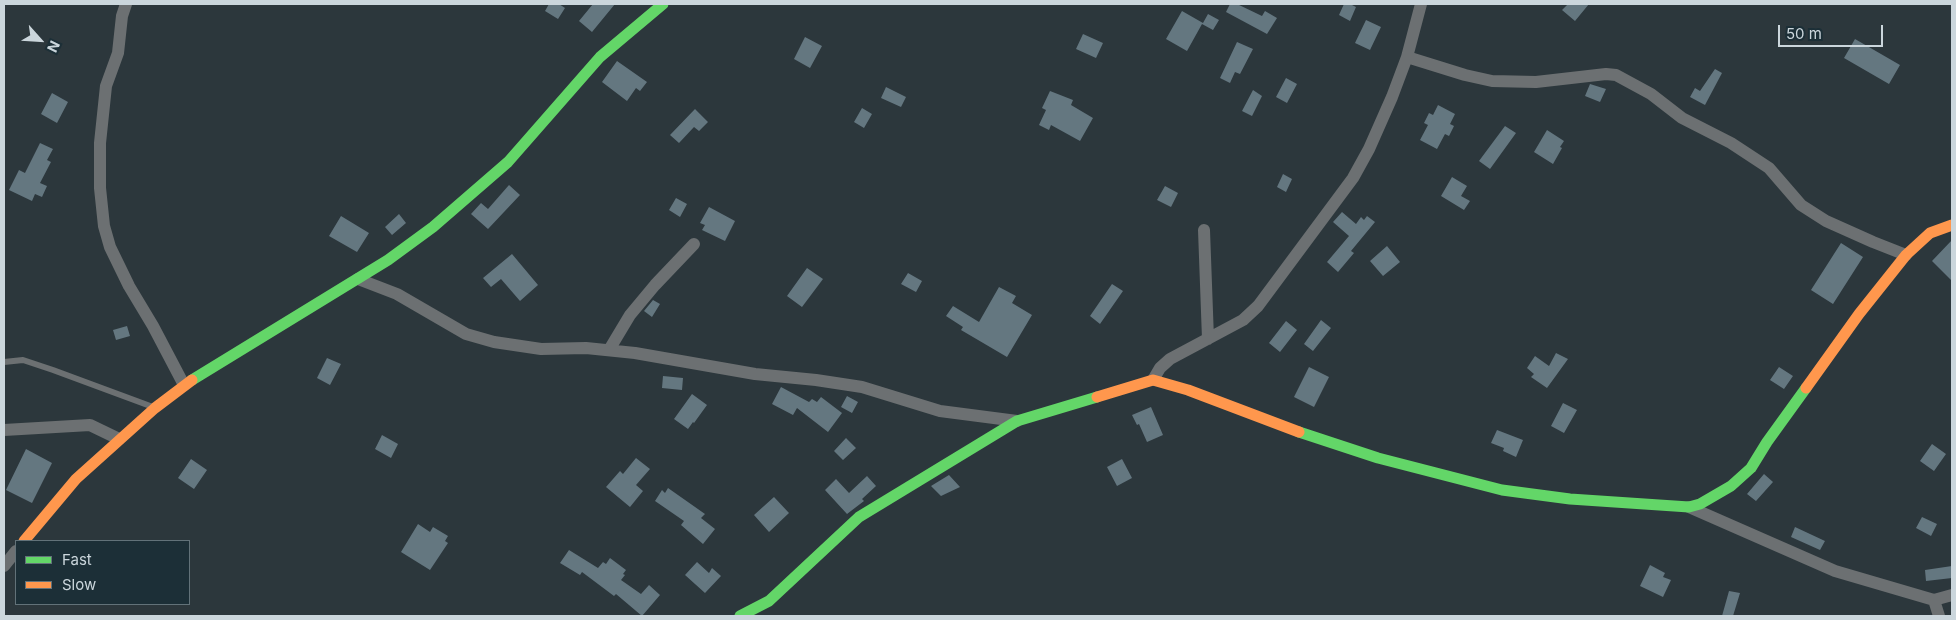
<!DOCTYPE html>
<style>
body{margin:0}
#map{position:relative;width:1956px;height:620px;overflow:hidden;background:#2c373c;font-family:Inter,sans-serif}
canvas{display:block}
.frame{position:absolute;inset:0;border:5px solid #cbd6dc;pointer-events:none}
.legend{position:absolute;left:15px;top:540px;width:175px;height:65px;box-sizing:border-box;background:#1c2f37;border:1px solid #627279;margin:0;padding:6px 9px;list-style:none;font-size:15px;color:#cbd6dc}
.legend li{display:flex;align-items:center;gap:10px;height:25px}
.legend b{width:25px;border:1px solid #627279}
.north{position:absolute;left:15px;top:15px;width:50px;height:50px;-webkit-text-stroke:4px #1c2f37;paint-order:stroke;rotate:116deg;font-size:14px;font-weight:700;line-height:20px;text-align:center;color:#cbd6dc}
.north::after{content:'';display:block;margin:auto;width:18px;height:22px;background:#cbd6dc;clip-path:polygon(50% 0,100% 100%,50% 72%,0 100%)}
.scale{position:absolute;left:1778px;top:25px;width:105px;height:22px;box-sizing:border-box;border:2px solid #cbd6dc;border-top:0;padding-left:6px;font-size:15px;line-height:18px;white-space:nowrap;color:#cbd6dc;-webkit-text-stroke:4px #1c2f37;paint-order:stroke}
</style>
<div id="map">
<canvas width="1956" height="620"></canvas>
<div class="frame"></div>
<ul class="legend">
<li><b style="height:6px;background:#63d668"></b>Fast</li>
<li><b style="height:6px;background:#ff974d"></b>Slow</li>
</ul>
<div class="north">N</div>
<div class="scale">50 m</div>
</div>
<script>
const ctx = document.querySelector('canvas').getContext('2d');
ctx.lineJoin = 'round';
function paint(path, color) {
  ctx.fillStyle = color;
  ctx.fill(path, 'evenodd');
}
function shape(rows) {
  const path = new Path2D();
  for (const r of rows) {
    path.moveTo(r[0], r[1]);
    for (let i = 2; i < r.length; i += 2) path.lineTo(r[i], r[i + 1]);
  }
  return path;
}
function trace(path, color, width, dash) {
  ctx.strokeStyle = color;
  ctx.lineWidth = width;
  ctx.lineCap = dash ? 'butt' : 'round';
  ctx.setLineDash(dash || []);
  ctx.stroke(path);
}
paint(shape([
 [549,4,559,4,565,8,558,19,545,11],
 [593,4,615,4,592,32,579,21],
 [1230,4,1237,4,1262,16,1265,11,1277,18,1267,34,1226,12],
 [1344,4,1350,4,1356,7,1350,21,1339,15],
 [1568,4,1589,4,1575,21,1562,10],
 [1182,11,1203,23,1208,14,1219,20,1213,30,1202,24,1187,51,1166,39],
 [1366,20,1381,27,1370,50,1355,43],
 [1083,34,1103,43,1096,58,1076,49],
 [805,37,822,46,810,68,794,59],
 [1855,39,1900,65,1889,84,1844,58],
 [1237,42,1253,49,1240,74,1235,72,1230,83,1220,78],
 [617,61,647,82,640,91,636,88,627,101,602,82],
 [1715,69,1722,73,1705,105,1690,97,1695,88,1700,91],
 [1286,78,1297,84,1287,103,1276,97],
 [1590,84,1606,89,1600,102,1585,96],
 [886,87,906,97,901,107,881,98],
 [1253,90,1262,96,1252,116,1242,111],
 [1050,91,1073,100,1071,105,1093,118,1080,141,1051,125,1049,130,1039,125,1046,110,1042,108],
 [52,93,68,102,57,123,41,114],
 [1438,105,1455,114,1450,124,1454,126,1449,136,1445,134,1437,149,1420,140,1428,125,1424,123,1429,113,1433,115],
 [862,108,872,114,864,128,854,122],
 [695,109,708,122,699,131,694,127,679,143,670,135],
 [1505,126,1516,133,1490,169,1479,161],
 [1547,130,1564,141,1560,147,1562,148,1553,164,1534,152],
 [40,143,53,149,47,160,51,162,40,183,47,186,42,197,35,194,32,201,9,190,19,170,25,173],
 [1283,174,1292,179,1286,192,1277,187],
 [1452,177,1467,186,1461,196,1470,201,1464,210,1441,196],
 [509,185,520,195,488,229,471,214,481,203,488,209],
 [1165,186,1178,193,1171,207,1157,200],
 [676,198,687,204,680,217,669,210],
 [709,207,735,221,725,241,702,230,705,225,700,223],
 [1342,212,1356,224,1361,217,1364,220,1367,216,1375,222,1351,251,1354,253,1338,272,1327,262,1349,236,1333,222],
 [399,214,406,223,392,235,385,227],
 [341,216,369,233,357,252,329,236],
 [1952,240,1952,281,1932,261],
 [1841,243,1863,257,1833,304,1811,290],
 [1387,246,1400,262,1383,276,1370,261],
 [512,254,538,285,520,301,501,279,491,287,483,278],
 [807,268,823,279,802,307,787,296],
 [908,273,922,281,916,292,901,284],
 [1112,284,1123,291,1100,324,1090,316],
 [999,287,1016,296,1012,303,1032,315,1007,357,961,330,963,327,946,316,953,306,979,322],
 [653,300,660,304,652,317,644,311],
 [1321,320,1331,328,1313,351,1304,344],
 [1286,321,1297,330,1280,352,1269,343],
 [127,326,130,336,116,340,113,330],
 [1556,353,1568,359,1547,388,1531,377,1534,374,1527,368,1535,356,1549,366],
 [327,358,341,364,330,385,317,378],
 [1309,367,1329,377,1314,407,1294,397],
 [1779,367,1793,376,1784,389,1770,380],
 [663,376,683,378,682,390,662,388],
 [781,387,809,402,812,399,817,402,821,397,842,413,828,432,797,408,793,415,772,404],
 [692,394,707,405,694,423,693,422,688,429,674,419],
 [847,396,858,402,852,413,841,407],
 [1563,403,1577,410,1564,433,1551,426],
 [1151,407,1163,435,1147,442,1139,424,1137,425,1132,415],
 [1497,430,1523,440,1516,457,1503,451,1504,448,1491,443],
 [382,435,398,444,391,458,375,449],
 [846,438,856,448,843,460,834,451],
 [1932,444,1946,454,1934,471,1920,461],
 [26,449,52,463,32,503,6,490],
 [636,458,650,469,636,485,643,491,630,507,606,487,620,471,623,474],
 [191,459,207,470,194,489,178,478],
 [1122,459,1132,478,1117,486,1107,467],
 [1764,474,1773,482,1756,501,1747,494],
 [949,475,960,487,941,496,931,486],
 [867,476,876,486,862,499,864,501,847,514,825,490,836,479,849,493],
 [668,488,705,514,701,518,715,529,703,544,681,525,684,521,655,501,662,490,665,493],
 [774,497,789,513,769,532,754,515],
 [1922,517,1937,524,1931,536,1916,528],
 [418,524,430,532,433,527,448,536,445,541,448,543,430,570,401,552],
 [1795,527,1825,541,1820,550,1791,537],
 [569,550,598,568,603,562,606,564,610,558,626,570,623,574,625,575,621,580,641,594,649,585,660,595,642,616,616,594,614,596,582,572,580,575,560,563],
 [697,562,709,573,712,568,721,576,705,593,685,575],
 [1650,565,1665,573,1663,577,1671,580,1663,597,1640,586],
 [1952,566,1952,578,1926,581,1925,570],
 [1729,591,1740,593,1733,616,1722,616]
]), '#647780');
trace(shape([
 [4,362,23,360,53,370,153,407]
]), '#6c7072', 6);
trace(shape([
 [126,4,122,16,118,53,106,86,100,143,100,188,104,226,110,247,129,286,153,326,184,385],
 [1407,57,1465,75,1492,81,1536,82,1606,74,1616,75,1651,94,1682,118,1731,143,1769,168,1801,205,1826,221,1873,242,1906,255],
 [1204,230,1208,339],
 [358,279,397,294,466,334,494,342,541,349,586,348,635,353,755,374,816,380,862,387,940,411,1017,421],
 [609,350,630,315,655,285,694,244],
 [1153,380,1160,368,1170,359,1243,320,1258,306,1353,178,1369,149,1392,97,1407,57,1421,4],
 [4,430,90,425,119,439],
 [1689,507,1835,571,1934,600,1952,595],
 [4,566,16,551],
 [1934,600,1939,616]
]), '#6c7072', 12);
trace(shape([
 [192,380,388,260,433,227,508,162,600,57,663,4],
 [1299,432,1378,458,1502,490,1570,499,1689,507,1700,504,1731,486,1751,468,1767,442,1806,388],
 [740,616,769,601,859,517,1017,421,1097,397]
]), '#63d668', 11);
trace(shape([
 [1806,388,1859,314,1906,255,1930,233,1952,225],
 [1097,397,1153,380,1188,390,1299,432],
 [24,541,76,479,155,408,192,380]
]), '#ff974d', 11);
</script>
